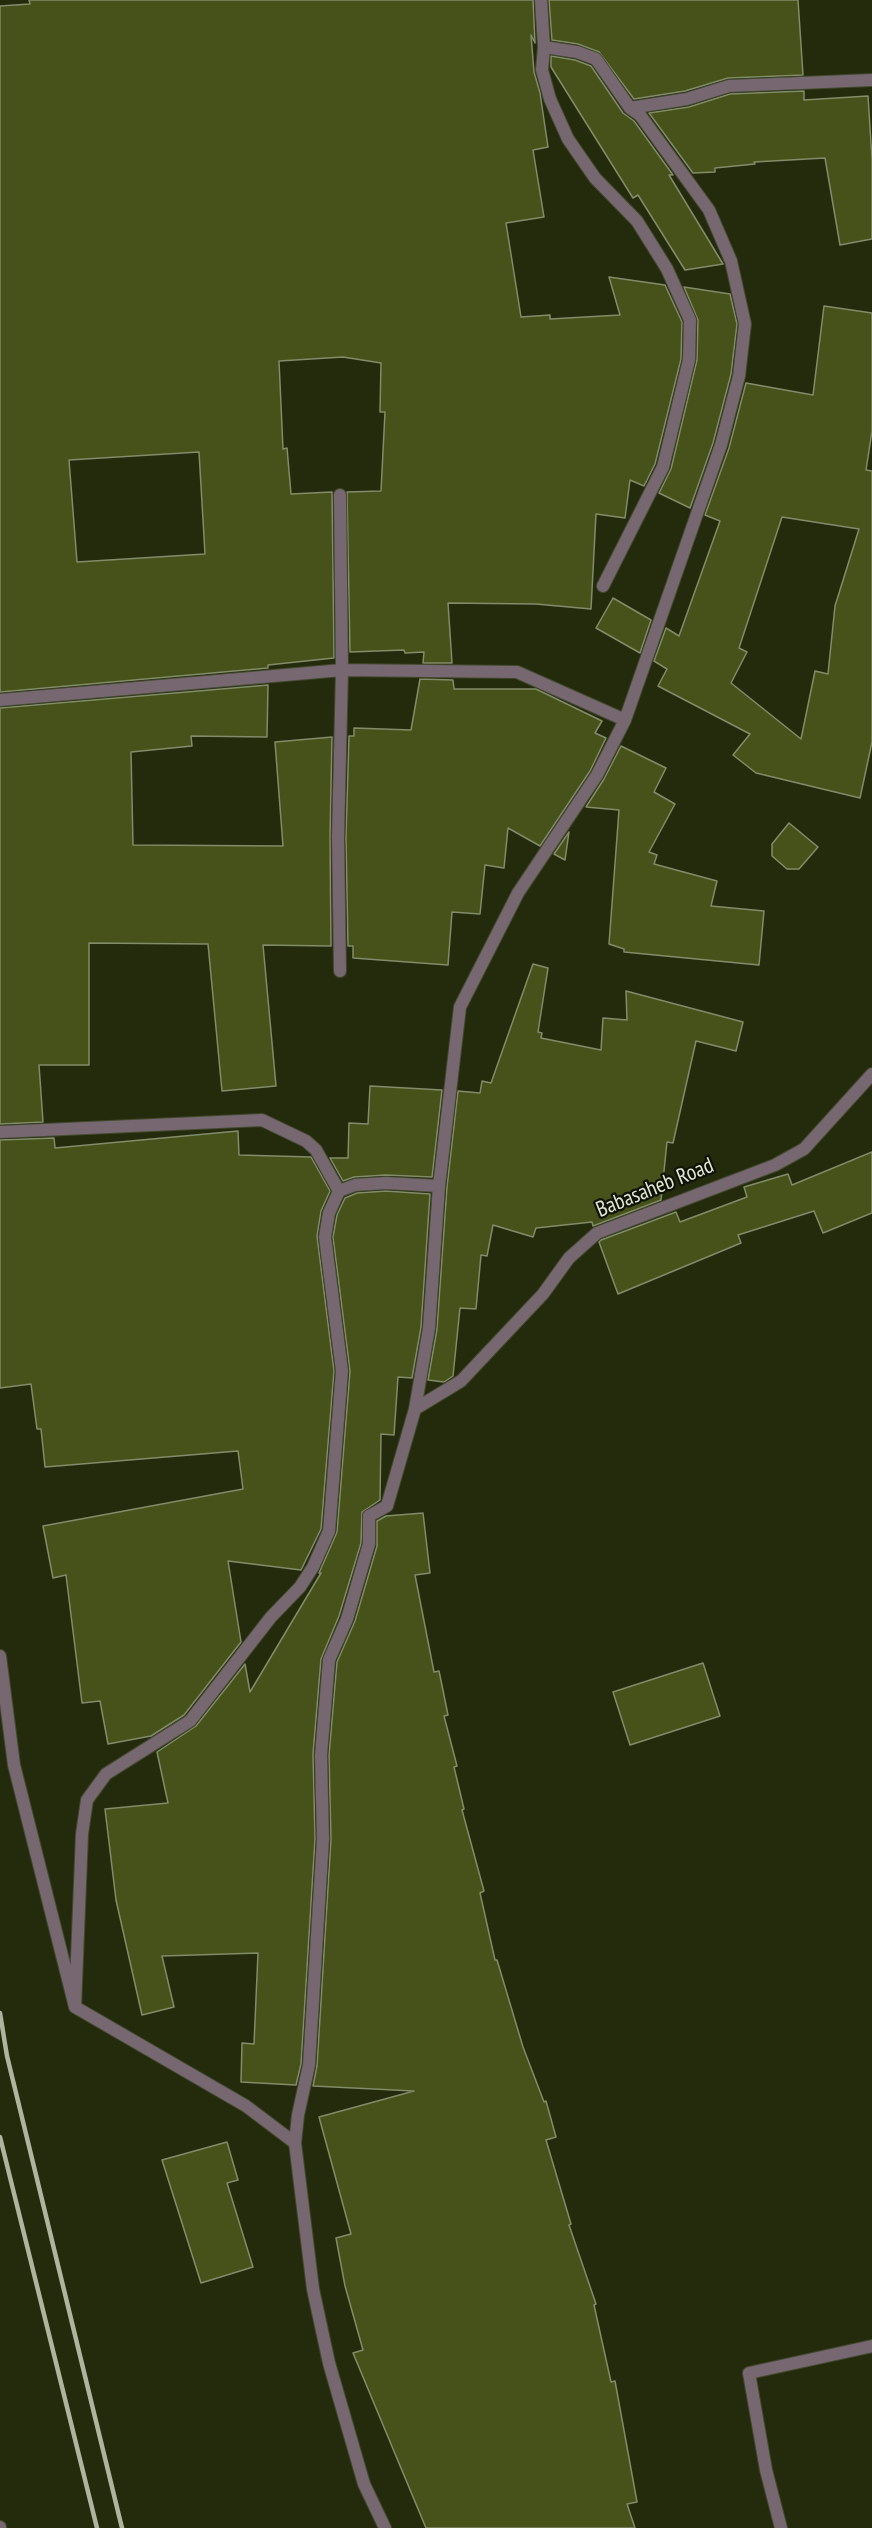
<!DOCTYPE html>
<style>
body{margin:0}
canvas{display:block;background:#242b0d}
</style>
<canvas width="872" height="2528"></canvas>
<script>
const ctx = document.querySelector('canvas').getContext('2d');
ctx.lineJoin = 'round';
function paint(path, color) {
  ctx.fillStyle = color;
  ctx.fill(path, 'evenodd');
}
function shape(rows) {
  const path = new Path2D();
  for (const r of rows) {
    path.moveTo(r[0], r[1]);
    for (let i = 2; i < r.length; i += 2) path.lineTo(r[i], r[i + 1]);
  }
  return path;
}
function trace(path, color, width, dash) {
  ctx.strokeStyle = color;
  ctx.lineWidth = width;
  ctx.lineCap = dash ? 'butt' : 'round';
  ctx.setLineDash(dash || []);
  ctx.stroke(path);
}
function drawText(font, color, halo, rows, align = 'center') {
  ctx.font = font + ' "PT Sans Narrow",sans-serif';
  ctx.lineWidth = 4.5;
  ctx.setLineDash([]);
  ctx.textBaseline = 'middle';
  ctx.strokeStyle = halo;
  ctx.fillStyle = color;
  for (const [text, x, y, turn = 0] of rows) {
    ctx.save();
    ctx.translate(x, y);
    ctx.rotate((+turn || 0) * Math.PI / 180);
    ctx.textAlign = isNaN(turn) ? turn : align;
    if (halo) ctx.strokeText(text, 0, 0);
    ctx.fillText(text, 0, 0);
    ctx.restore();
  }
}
const building = shape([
 [29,0,533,0,535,43,531,35,534,72,540,93,548,147,533,150,544,217,506,223,521,317,550,315,550,319,620,315,609,277,665,285,682,322,681,359,655,464,644,486,630,480,625,518,596,514,591,609,536,604,448,603,452,663,423,663,424,652,405,653,404,650,350,652,347,492,381,491,385,412,380,412,381,363,343,357,279,361,283,449,287,448,291,494,332,492,334,658,268,665,268,668,0,692,0,6,30,4,29,0],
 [199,452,205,554,77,562,69,460,199,452],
 [549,0,798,0,803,75,728,78,685,91,634,99,599,52,578,44,552,40,549,0],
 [551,56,575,60,591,66,623,113,634,121,673,175,669,175,723,264,685,270,638,195,633,198,551,67,551,56],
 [804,91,804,100,868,96,872,159,872,239,840,245,825,158,754,162,755,164,715,168,715,172,693,173,649,113,689,107,730,94,804,91],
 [684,287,730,294,737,324,731,374,713,443,690,508,659,493,671,469,697,360,698,320,684,287],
 [824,306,872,313,872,431,866,470,872,471,872,742,860,798,756,773,733,755,750,734,658,686,667,669,654,661,666,628,679,636,720,521,705,515,729,448,746,383,813,395,824,306],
 [782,517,859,529,835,606,828,674,815,671,801,739,731,683,747,652,739,648,782,517],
 [613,598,651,620,640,653,596,628,613,598],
 [420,679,453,680,454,689,536,689,602,721,595,733,606,738,590,771,540,846,508,828,504,868,485,865,480,914,452,912,448,965,353,958,353,946,348,946,346,837,349,736,354,736,354,728,411,730,420,679],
 [268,685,267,737,191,736,192,746,131,752,133,845,283,846,275,742,332,737,330,837,331,946,263,945,276,1086,222,1091,208,944,89,943,89,1065,39,1065,43,1122,0,1124,0,708,268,685],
 [621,746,666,768,654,792,675,804,649,852,657,855,654,864,717,881,711,906,764,911,759,965,624,952,624,949,609,944,619,810,586,807,604,779,621,746],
 [789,823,818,847,799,869,787,869,772,856,772,844,789,823],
 [569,832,565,860,554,854,569,832],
 [533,964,548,968,538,1032,542,1033,541,1038,601,1050,603,1018,627,1020,626,991,743,1022,736,1051,696,1041,673,1143,667,1142,661,1200,593,1226,592,1222,536,1228,533,1237,493,1225,487,1256,481,1255,476,1309,460,1308,453,1376,444,1382,428,1380,437,1329,447,1187,458,1091,480,1093,482,1081,491,1083,533,964],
 [370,1086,442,1090,432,1177,386,1175,354,1177,343,1181,330,1158,348,1158,349,1123,368,1124,370,1086],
 [238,1131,239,1155,311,1157,330,1191,321,1211,317,1236,334,1371,321,1529,301,1570,228,1561,241,1642,184,1715,151,1736,108,1744,100,1701,82,1703,66,1575,53,1578,43,1526,243,1489,238,1451,45,1467,41,1429,37,1429,31,1384,0,1388,0,1140,54,1138,55,1148,238,1131],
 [872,1152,872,1213,823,1233,814,1211,738,1235,741,1243,618,1294,599,1242,601,1240,676,1212,680,1222,747,1197,744,1187,788,1174,792,1185,872,1152],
 [386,1191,430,1194,421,1327,412,1378,398,1377,394,1435,381,1434,380,1500,362,1512,361,1543,339,1616,321,1659,313,1754,315,1839,301,2064,296,2085,241,2082,242,2043,254,2044,258,1953,162,1956,174,2007,142,2015,116,1900,105,1809,168,1803,157,1752,196,1726,245,1664,250,1692,321,1573,319,1573,337,1532,350,1371,333,1237,337,1215,345,1198,357,1193,386,1191],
 [423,1513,430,1573,415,1575,434,1672,439,1671,448,1715,444,1716,457,1766,454,1767,464,1809,462,1810,484,1891,480,1893,495,1960,497,1960,523,2047,544,2102,546,2101,556,2137,546,2140,571,2224,569,2225,596,2304,594,2305,611,2382,615,2381,637,2502,627,2504,635,2528,426,2528,353,2353,363,2350,345,2286,336,2238,351,2234,319,2117,414,2091,313,2086,317,2066,331,1839,329,1755,337,1662,355,1621,377,1546,377,1521,386,1516,423,1513],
 [703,1663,720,1716,630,1745,613,1692,703,1663],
 [227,2142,238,2180,227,2183,253,2267,201,2283,162,2160,227,2142]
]);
paint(building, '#465219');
trace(building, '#828b6a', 1.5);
const lane = shape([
 [781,2528,766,2470,749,2373,872,2346]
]);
const street = shape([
 [544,47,542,70,550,99,568,139,595,178,637,221,667,269,690,320,689,360,663,467,603,586],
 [630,108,687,99,729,86,872,80],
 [340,495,342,670,338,837,340,971],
 [0,700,342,670,517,672,625,720],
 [0,1132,262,1120,306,1141,316,1150,339,1191],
 [415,1409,461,1381,543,1294,569,1258,597,1233,775,1165,804,1149,872,1074],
 [0,1656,14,1765,75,2007,246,2106,295,2143],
 [75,2007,82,1834,87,1800,106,1774,190,1721,271,1617,300,1587,313,1567,329,1531,342,1371,325,1237,329,1213,339,1191,355,1185,386,1183,439,1186],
 [0,2527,0,2528],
 [385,2528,364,2484,329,2363,313,2289,295,2143,298,2115,309,2065,323,1839,321,1755,329,1660,347,1619,369,1544,369,1516,387,1506,415,1409,429,1328,439,1186,460,1007,518,893,597,775,625,720,721,445,739,376,745,324,731,261,709,210,640,115,630,108,596,59,577,52,544,47,541,0]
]);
trace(lane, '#42492d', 14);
trace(street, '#42492d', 14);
trace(lane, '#766770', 12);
trace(street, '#766770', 12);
trace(shape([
 [0,2013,7,2056,122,2528],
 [0,2137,97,2528]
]), '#afb49f', 4.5);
drawText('22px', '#e0e5d3', '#0f1206', [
 ["Babasaheb Road",655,1188,-22]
]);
</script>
